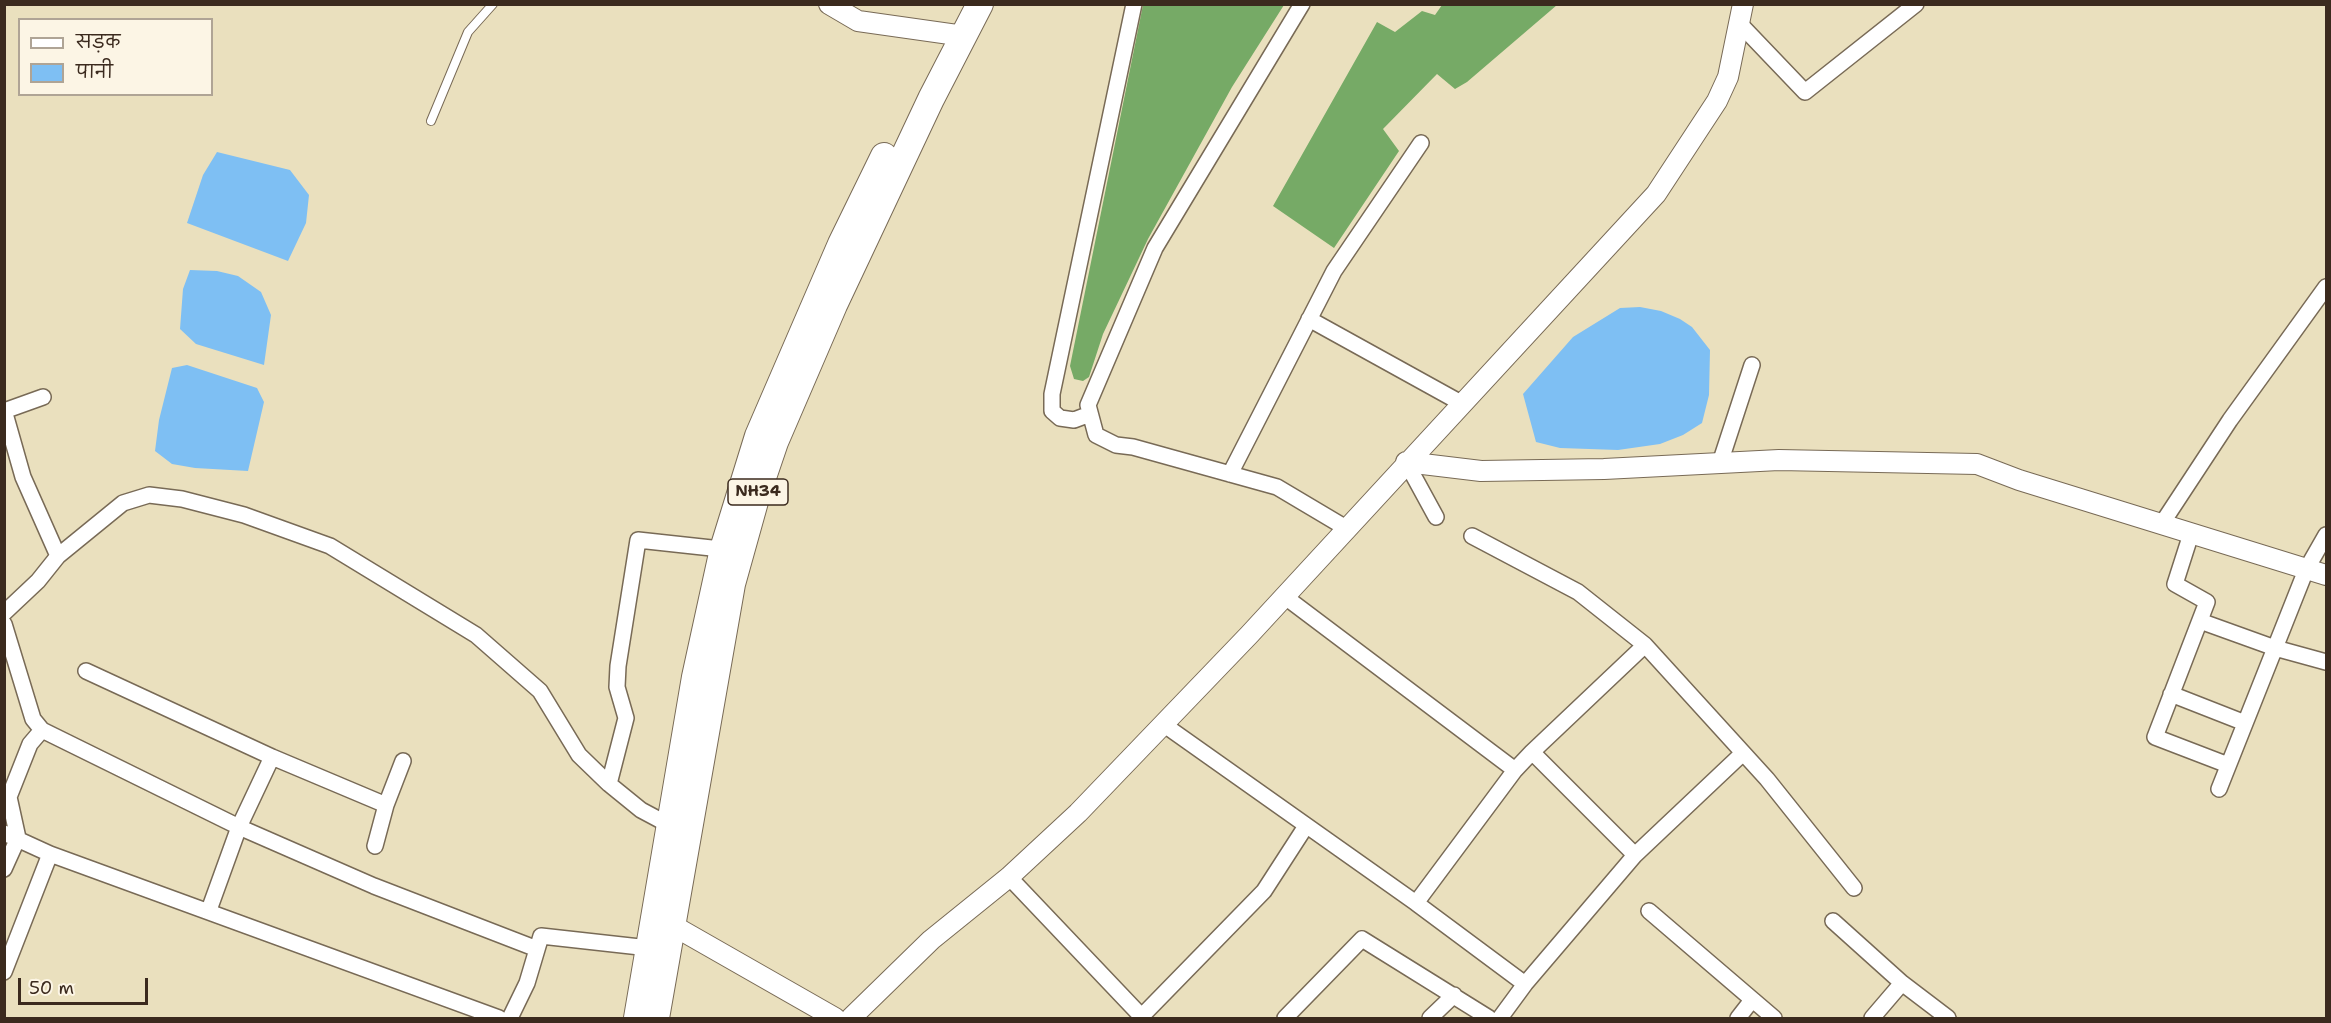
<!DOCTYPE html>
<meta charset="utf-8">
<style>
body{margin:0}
#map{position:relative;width:2331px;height:1023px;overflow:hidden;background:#eae0be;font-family:"Shantell Sans","Playpen Sans Deva",sans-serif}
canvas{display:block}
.frame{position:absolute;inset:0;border:6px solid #3b2a1e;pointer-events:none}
.legend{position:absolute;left:18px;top:18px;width:195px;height:78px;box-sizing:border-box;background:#fcf5e5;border:2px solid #afa495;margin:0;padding:8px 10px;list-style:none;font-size:18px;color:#3b2a1e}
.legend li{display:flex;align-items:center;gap:12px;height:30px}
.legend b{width:30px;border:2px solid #afa495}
.scale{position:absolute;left:18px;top:978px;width:130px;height:27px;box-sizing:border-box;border:3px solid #3b2a1e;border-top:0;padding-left:8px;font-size:18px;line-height:21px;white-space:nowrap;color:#3b2a1e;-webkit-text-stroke:4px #fcf5e5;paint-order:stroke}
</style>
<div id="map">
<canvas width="2331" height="1023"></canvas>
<div class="frame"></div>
<ul class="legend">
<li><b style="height:8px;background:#fff"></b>सड़क</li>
<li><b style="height:16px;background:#7ebff3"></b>पानी</li>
</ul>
<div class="scale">50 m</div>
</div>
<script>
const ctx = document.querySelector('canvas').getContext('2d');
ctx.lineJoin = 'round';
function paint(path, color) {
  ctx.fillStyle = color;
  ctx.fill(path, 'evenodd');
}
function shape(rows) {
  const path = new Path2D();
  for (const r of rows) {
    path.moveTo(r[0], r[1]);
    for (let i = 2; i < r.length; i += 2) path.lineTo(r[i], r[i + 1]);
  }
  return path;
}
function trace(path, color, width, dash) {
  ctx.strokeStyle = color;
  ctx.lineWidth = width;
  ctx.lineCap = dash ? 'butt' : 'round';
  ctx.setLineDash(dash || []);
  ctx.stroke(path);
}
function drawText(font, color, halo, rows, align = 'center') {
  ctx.font = font + ' "Shantell Sans",sans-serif';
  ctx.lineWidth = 6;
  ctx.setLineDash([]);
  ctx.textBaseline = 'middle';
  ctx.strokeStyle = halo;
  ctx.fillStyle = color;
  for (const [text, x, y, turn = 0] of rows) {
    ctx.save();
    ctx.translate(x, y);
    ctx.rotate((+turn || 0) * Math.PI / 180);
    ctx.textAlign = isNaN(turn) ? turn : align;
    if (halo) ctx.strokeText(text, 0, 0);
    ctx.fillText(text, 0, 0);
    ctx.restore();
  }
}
paint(shape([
 [1143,5,1284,5,1232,87,1148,239,1103,334,1089,377,1083,381,1074,379,1070,366],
 [1442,5,1557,5,1467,82,1455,89,1437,74,1383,129,1399,151,1334,248,1273,206,1377,22,1395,32,1422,11,1435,15]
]), '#76aa66');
paint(shape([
 [217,152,290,170,309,195,306,223,288,261,187,223,203,175],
 [190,270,217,271,238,276,261,292,271,315,264,365,196,344,180,329,183,289],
 [1640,307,1661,311,1680,319,1692,327,1710,350,1709,395,1702,423,1683,435,1660,444,1618,450,1560,448,1536,442,1523,394,1573,337,1620,308],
 [187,365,257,388,264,402,248,471,195,468,172,464,155,451,159,420,172,368]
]), '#7ebff3');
const service = shape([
 [431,121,468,32,493,4]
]);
const minor = shape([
 [1302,4,1155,248,1088,405,1096,435,1116,445,1133,447,1277,487,1346,528],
 [1739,23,1805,92,1916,4],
 [1309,319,1461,403],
 [4,410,23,477,58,556],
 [4,411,43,397],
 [1090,414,1074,420,1060,418,1052,411,1052,394,1134,4],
 [1406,462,1436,517],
 [1720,463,1752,365],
 [1230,474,1334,271,1421,143],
 [2161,525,2230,420,2326,287],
 [2191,534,2175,584,2207,602,2155,737,2228,765],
 [1472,536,1578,592,1645,645,1532,752],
 [1284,596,1515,770,1532,752,1635,855,1743,753],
 [4,613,38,581,58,556,123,503,149,495,182,499,244,515,330,546,476,635,540,691,579,755,609,784,641,810,671,826],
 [2200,621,2275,648,2326,662],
 [4,624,33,719,42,730,239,827,374,886,537,949],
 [1645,645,1767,779,1854,888],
 [86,671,272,757],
 [2171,694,2245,723],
 [1163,724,1416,903,1525,984],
 [609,784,626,718,617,687,618,666,638,540,730,550],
 [2219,789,2306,570,2326,535],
 [4,833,50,854,4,972],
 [375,846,386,805,403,761],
 [50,854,499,1018],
 [4,869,18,838,9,797,30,744,42,730],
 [1009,877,1143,1018],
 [1416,903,1515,770],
 [209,910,239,827,272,757,386,805],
 [1649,911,1774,1018],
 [1833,921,1902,983,1872,1018],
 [1902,983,1948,1018],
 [510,1018,527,983,541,936,649,948],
 [1140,1018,1264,891,1306,826],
 [1285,1018,1362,939,1489,1018],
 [1430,1018,1454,995],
 [1500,1018,1525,984,1635,855],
 [1738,1018,1752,1000]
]);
const tertiary = shape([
 [829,4,858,21,964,36],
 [1406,462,1481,471,1604,469,1779,460,1977,464,2019,480,2326,575],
 [672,925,835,1018],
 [851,1018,931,940,1009,877,1078,813,1249,635,1656,194,1717,101,1728,77,1743,4]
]);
const trunk = shape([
 [637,1018,695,677,723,549,758,436,841,244,884,156],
 [656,1018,732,584,756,498,775,442,834,305,931,99,980,4]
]);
trace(service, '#786a56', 10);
trace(minor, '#786a56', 18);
trace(tertiary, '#786a56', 22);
trace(trunk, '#786a56', 28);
trace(service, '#fff', 8);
trace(minor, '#fff', 15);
trace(tertiary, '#fff', 20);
trace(trunk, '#fff', 26);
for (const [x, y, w] of [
 [758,492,60]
]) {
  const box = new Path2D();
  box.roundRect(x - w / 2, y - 13, w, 26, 4.5);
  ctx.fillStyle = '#fcf5e5';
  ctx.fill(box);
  trace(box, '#3b2a1e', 1.5);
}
drawText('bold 16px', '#3b2a1e', null, [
 ["NH34",758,492]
]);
</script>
